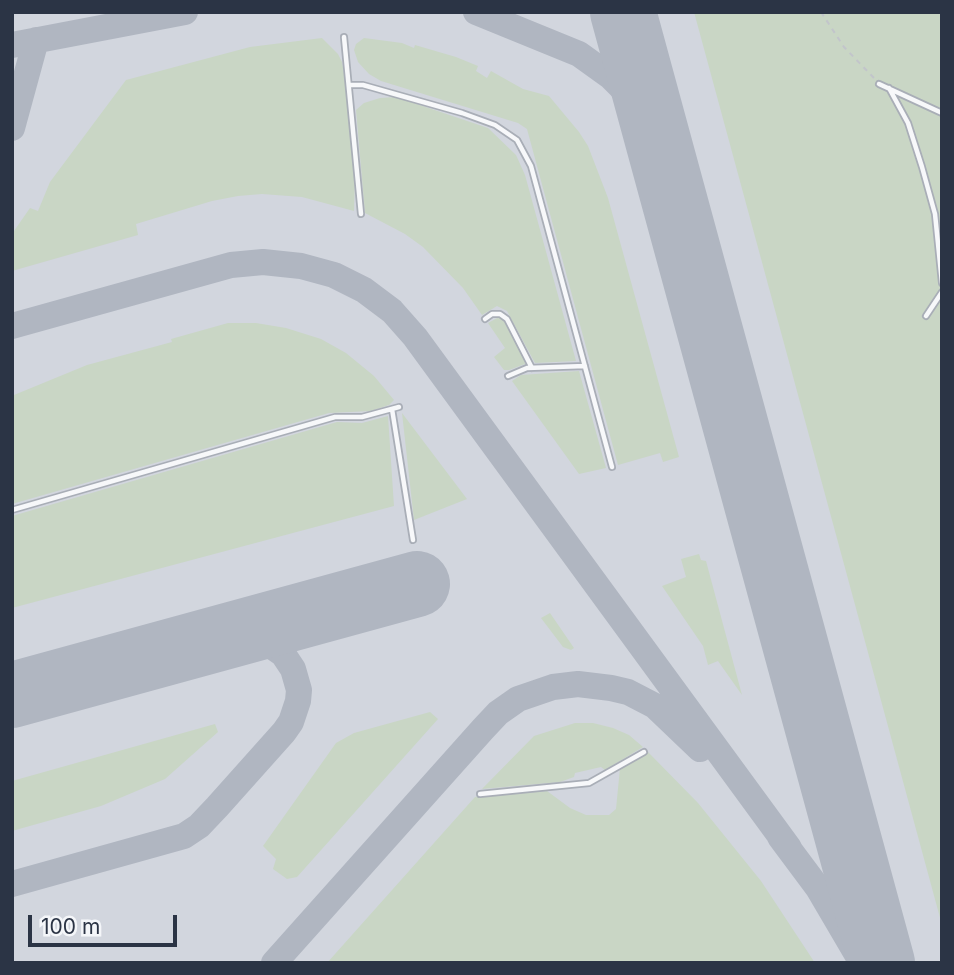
<!DOCTYPE html>
<style>
body{margin:0}
#map{position:relative;width:954px;height:975px;overflow:hidden;background:#e4e7ec;font-family:Inter,sans-serif}
canvas{display:block}
.frame{position:absolute;inset:0;border:14px solid #2b3445;pointer-events:none}
.scale{position:absolute;left:28px;top:915px;width:149px;height:32px;box-sizing:border-box;border:4px solid #2b3445;border-top:0;padding-left:9px;font-size:21px;line-height:24px;white-space:nowrap;color:#2b3445;-webkit-text-stroke:5px #f4f6f9;paint-order:stroke}
</style>
<div id="map">
<canvas width="954" height="975"></canvas>
<div class="frame"></div>
<div class="scale">100 m</div>
</div>
<script>
const ctx = document.querySelector('canvas').getContext('2d');
ctx.lineJoin = 'round';
function paint(path, color) {
  ctx.fillStyle = color;
  ctx.fill(path, 'evenodd');
}
function shape(rows) {
  const path = new Path2D();
  for (const r of rows) {
    path.moveTo(r[0], r[1]);
    for (let i = 2; i < r.length; i += 2) path.lineTo(r[i], r[i + 1]);
  }
  return path;
}
function trace(path, color, width, dash) {
  ctx.strokeStyle = color;
  ctx.lineWidth = width;
  ctx.lineCap = dash ? 'butt' : 'round';
  ctx.setLineDash(dash || []);
  ctx.stroke(path);
}
paint(shape([
 [12,12,942,12,942,963,12,963]
]), '#d2d6de');
paint(shape([
 [694,12,942,12,942,925],
 [322,38,338,54,342,62,347,90,355,178,354,211,302,197,262,194,238,196,212,201,136,224,138,235,12,271,14,231,30,208,38,211,50,182,126,80,250,47],
 [364,38,402,43,414,48,415,45,456,57,478,66,476,71,487,78,491,71,523,89,549,96,579,132,588,146,608,198,679,457,663,462,660,453,618,465,527,129,518,123,381,81,369,74,358,62,354,50,356,44],
 [396,97,488,128,516,155,525,175,576,361,535,363,507,311,497,306,482,315,463,288,423,247,405,234,365,213,356,110,364,103,380,98],
 [499,317,506,322,526,361,525,364,509,370,504,370,494,357,505,348,488,323],
 [228,323,256,323,286,328,321,339,346,353,374,376,394,400,389,405,371,411,329,413,12,504,12,397,14,395,87,365,172,342,171,339],
 [579,371,606,468,579,474,512,381,521,375],
 [402,413,467,499,414,520],
 [388,416,394,506,12,608,12,516,337,422,362,423],
 [699,554,701,560,706,561,742,695,718,661,708,665,703,646,662,586,686,577,681,559],
 [550,613,574,648,571,650,563,647,541,618],
 [430,712,438,719,297,877,287,879,273,869,276,859,263,846,336,743,354,733],
 [575,723,593,723,613,728,629,735,643,747,605,770,601,767,575,773,574,777,560,782,482,789,534,736],
 [215,724,218,732,165,779,101,806,12,831,12,781],
 [648,752,698,803,761,881,815,963,327,963,475,797,547,791,570,808,586,815,609,815,616,809,620,768]
]), '#c9d6c5');
trace(shape([
 [476,12,579,54,611,77,627,93,643,114,666,169],
 [12,45,185,12],
 [12,128,36,40],
 [12,326,231,265,263,262,301,266,334,275,364,290,392,311,415,337,789,848],
 [780,837,818,888,862,963],
 [12,884,184,836,199,826,217,807,284,732,291,722,298,701,299,690,293,669,283,654,267,643,249,637,231,636],
 [274,963,483,729,498,713,518,699,553,687,578,684,611,688,628,692,655,706,700,749]
]), '#b0b6c1', 26);
trace(shape([
 [623,12,882,963],
 [12,695,417,584]
]), '#b0b6c1', 66);
const lane = shape([
 [344,37,361,214],
 [879,84,942,113],
 [349,85,363,85,462,113,495,125,517,140,531,166,612,467],
 [889,88,908,123,922,167,935,214,942,283],
 [926,316,942,292],
 [485,319,492,314,500,314,507,319,532,368],
 [508,376,527,368,585,366],
 [392,409,413,540],
 [12,510,335,417,362,417,399,407],
 [480,794,589,783,644,752]
]);
trace(lane, '#a9aeb7', 8);
trace(shape([
 [821,12,844,47,874,78]
]), '#c2c5cb', 2, [5, 5]);
trace(lane, '#f7f8fa', 4.5);
</script>
